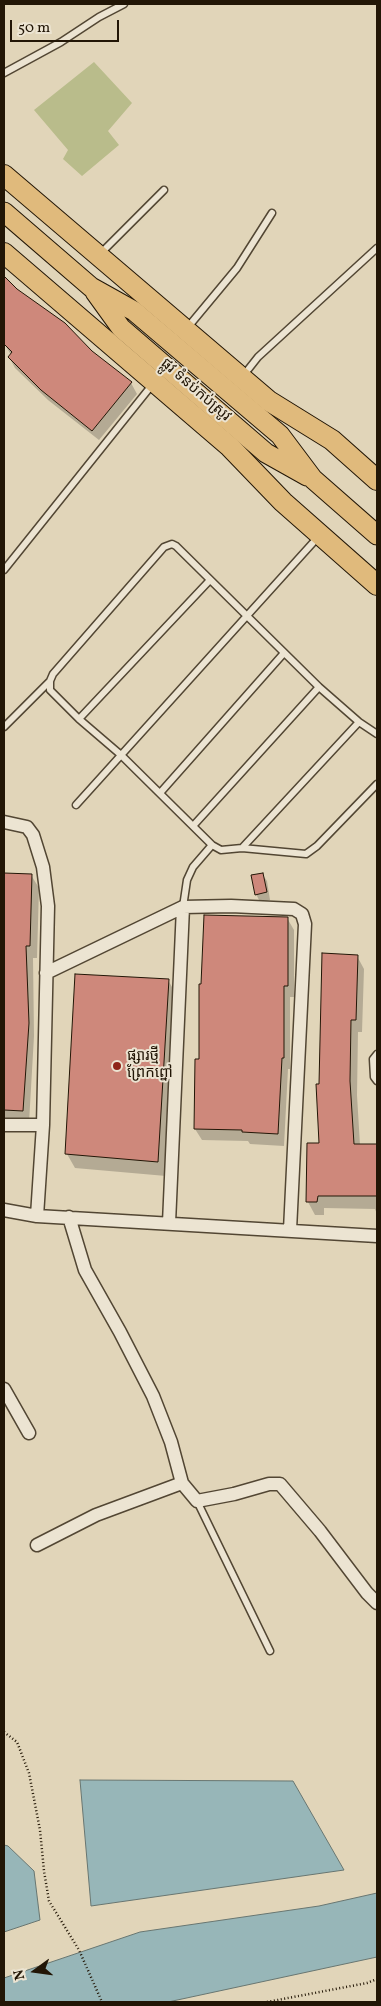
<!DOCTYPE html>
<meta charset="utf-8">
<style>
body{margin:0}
#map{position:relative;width:381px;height:2006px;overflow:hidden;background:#e1d5b9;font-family:Vollkorn,serif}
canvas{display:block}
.frame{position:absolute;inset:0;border:5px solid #221606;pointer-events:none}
.north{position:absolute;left:10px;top:1946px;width:50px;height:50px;-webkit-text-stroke:4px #ece4d2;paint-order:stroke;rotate:256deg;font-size:14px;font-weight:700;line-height:20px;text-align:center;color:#221606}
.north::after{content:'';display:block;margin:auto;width:18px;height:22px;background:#221606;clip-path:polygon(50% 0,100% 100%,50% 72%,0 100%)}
.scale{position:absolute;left:10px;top:20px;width:109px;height:22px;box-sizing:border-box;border:2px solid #221606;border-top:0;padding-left:6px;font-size:15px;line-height:18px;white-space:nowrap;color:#221606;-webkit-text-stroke:4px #ece4d2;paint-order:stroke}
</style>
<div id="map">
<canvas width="381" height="2006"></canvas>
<div class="frame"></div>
<div class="north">N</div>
<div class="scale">50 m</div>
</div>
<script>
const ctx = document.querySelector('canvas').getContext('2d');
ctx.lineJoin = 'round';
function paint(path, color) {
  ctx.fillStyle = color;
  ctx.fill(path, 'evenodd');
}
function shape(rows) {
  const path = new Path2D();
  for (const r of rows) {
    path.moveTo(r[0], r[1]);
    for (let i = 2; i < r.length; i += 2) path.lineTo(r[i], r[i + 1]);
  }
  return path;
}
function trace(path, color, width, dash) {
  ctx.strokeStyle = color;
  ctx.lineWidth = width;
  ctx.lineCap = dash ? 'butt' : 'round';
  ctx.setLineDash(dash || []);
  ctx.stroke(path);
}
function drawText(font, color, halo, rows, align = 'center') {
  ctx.font = font + ' Vollkorn,"Noto Sans Khmer",serif';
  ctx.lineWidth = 4;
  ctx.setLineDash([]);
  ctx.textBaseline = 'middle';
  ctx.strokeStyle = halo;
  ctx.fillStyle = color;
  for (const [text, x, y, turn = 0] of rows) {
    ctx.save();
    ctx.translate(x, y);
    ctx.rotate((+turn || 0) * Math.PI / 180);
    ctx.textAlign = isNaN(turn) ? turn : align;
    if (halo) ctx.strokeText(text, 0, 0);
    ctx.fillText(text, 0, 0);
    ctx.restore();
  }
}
paint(shape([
 [94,62,132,103,108,131,119,145,82,176,63,159,68,150,34,110]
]), '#b9bc8b');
const water = shape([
 [80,1780,293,1781,344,1870,91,1906,80,1780],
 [4,1845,8,1846,34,1871,40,1920,4,1932,4,1845],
 [377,1893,377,1957,168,2002,4,2002,4,1978,140,1932,319,1906,377,1893]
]);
paint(water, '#97b6b8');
trace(water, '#687671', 1);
paint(shape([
 [4,277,16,290,131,383,137,394,99,440,48,400,15,368,9,357,11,355,4,343,6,340,4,338],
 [4,874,31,875,39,888,37,958,33,958,34,1036,29,1123,4,1121],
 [262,874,267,881,270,900,260,902,256,894],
 [287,918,294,930,294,997,290,997,290,1069,288,1069,284,1146,250,1144,248,1141,202,1140,195,1129,201,1060],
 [357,956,364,969,362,1032,358,1032,357,1095,360,1145,377,1145,377,1214,375,1209,324,1208,324,1215,315,1215,308,1202,320,1144,320,1085],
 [168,980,176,994,166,1176,75,1168,67,1154]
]), '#0003');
const building = shape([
 [4,276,17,289,65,323,92,351,132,382,92,431,41,390,8,357,12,352,4,344,4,276],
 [4,873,32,874,30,946,26,946,29,1023,23,1111,4,1110,4,873],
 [263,873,267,892,255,895,251,875,263,873],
 [204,915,288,917,288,986,284,986,284,1058,282,1058,278,1134,242,1132,242,1130,194,1129,195,1059,199,1059,199,984,201,984,204,915],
 [322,953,358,955,356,1020,351,1020,350,1081,354,1144,377,1144,377,1196,318,1196,317,1202,306,1202,307,1143,319,1143,316,1084,319,1084,322,953],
 [75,974,169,979,158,1162,65,1154,75,974]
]);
paint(building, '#ce887b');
trace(building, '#221606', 1);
const service = shape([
 [4,73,61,42,99,17,124,4],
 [101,253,164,190],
 [188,327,237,268,272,213],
 [243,376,258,357,377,248],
 [4,570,152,385],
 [79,719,210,580],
 [359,722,242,848,221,850,212,845,121,755,79,719,50,690,50,681,53,674,164,547,172,544,176,546,319,687,359,722,377,734],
 [4,727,50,681],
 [160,793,284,653],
 [76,805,319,536],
 [193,826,319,687],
 [242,848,306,854,317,846,377,784],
 [183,907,187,880,193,867,212,845],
 [377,1054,373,1059,374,1077,377,1081],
 [197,1501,270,1651]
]);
const minor = shape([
 [4,822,27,827,33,835,43,867,48,906,43,1125,37,1216],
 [46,973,183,907,231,906,294,909,302,914,305,924,290,1230],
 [4,1125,43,1125],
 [4,1210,37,1216,377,1236],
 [69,1217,85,1270,120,1332,153,1396,171,1442,182,1483,197,1501,234,1494,269,1484,280,1484,320,1531,367,1593,377,1603],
 [169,1223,183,907],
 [4,1389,29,1433],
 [37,1545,96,1515,182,1483]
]);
const primary = shape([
 [4,212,91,287,134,311,280,435,313,479,377,535],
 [95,292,121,328,266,453,307,476]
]);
const trunk = shape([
 [4,175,269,401,332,440,377,480],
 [4,253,230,447,283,502,377,585]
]);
trace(service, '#524633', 9);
trace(minor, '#524633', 15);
trace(primary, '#221606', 21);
trace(trunk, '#221606', 22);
trace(shape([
 [4,1732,17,1742,29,1773,40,1830,44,1871,49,1901,79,1950,102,2002],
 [267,2002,367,1983,377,1979]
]), '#221606', 2.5, [1, 2.5]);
trace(service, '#ece4d2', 6);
trace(minor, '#ece4d2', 12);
trace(primary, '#e0ba7c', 19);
trace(trunk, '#e0ba7c', 20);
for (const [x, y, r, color] of [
 [117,1066,5,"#8f2418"]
]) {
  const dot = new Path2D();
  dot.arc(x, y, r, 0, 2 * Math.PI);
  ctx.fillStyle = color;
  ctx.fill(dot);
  trace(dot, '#ece4d2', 2);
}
drawText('15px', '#221606', '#ece4d2', [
 ["ផ្លូវ ទំនប់កប់ស្រូវ",195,391,41]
]);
drawText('15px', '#221606', '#ece4d2', [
 ["ផ្សារថ្មី",127,1057],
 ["ព្រែកព្នៅ",127,1074]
], 'left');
</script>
